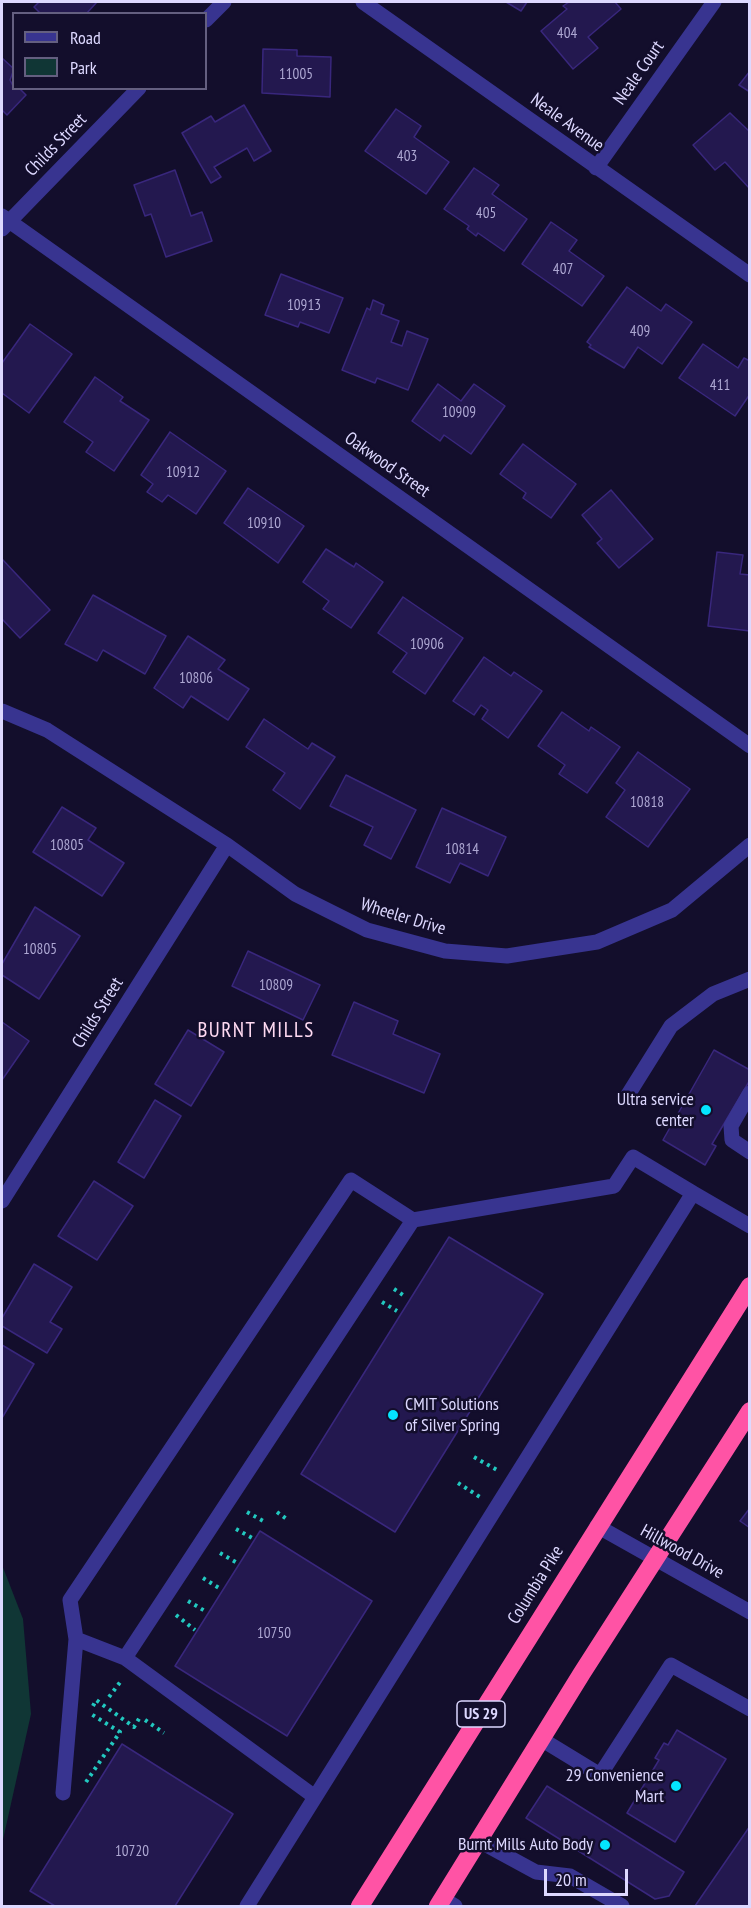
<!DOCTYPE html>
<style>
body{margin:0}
#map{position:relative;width:751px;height:1908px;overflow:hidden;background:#130e2c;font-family:"PT Sans Narrow",sans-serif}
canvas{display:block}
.frame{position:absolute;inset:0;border:3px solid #ddd8ff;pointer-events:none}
.legend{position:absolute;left:12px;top:12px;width:195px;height:78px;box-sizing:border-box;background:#130e2c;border:2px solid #645f80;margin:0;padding:8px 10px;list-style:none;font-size:18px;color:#ddd8ff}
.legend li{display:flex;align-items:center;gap:12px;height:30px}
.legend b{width:30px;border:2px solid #645f80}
.scale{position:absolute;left:544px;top:1869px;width:84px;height:27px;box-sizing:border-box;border:3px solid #ddd8ff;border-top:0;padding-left:8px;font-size:18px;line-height:21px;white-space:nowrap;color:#ddd8ff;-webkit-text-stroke:4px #130e2c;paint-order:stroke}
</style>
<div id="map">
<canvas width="751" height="1908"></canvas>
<div class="frame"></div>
<ul class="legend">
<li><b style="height:8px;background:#383490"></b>Road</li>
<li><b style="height:16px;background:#103635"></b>Park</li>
</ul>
<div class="scale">20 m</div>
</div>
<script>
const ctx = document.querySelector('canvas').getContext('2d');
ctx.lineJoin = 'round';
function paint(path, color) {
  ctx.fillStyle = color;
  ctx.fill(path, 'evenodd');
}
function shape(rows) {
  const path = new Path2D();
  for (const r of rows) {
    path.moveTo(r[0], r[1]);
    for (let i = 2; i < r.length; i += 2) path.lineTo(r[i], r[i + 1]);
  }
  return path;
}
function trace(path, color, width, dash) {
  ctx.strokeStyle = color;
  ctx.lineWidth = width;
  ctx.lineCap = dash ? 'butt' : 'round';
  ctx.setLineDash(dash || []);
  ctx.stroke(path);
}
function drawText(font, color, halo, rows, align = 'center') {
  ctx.font = font + ' "PT Sans Narrow",sans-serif';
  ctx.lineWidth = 5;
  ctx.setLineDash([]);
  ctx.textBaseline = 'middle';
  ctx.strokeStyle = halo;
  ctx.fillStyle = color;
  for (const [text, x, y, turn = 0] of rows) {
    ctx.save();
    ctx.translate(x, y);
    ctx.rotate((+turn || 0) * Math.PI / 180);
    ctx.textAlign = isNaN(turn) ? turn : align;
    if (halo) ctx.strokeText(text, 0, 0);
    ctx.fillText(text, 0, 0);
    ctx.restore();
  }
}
paint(shape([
 [2,1565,23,1619,31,1714,2,1844]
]), '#103635');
const building = shape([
 [39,2,97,2,86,14,41,14,34,7,39,2],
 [506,2,527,2,521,11,506,2],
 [569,2,615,2,621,9,588,37,598,48,573,69,541,31,567,9,563,6,569,2],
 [263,49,297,50,297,56,331,57,330,97,262,93,263,49],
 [2,58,14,69,10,80,14,88,19,88,26,95,7,115,2,110,2,58],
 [750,71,750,92,739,85,750,71],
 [244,105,271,151,254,161,247,148,214,167,221,177,211,183,182,133,211,116,215,122,244,105],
 [396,109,421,126,414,137,449,162,426,194,365,151,396,109],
 [730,113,750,132,750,189,725,162,715,170,693,145,730,113],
 [474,168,499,185,492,194,527,219,504,251,478,233,476,236,467,229,469,226,444,209,474,168],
 [175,170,191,216,202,212,212,241,166,257,151,214,145,216,134,185,175,170],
 [551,222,577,240,569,251,604,276,582,306,522,264,551,222],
 [281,274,343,298,329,333,300,322,298,327,265,315,281,274],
 [627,287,661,311,666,304,692,322,662,364,638,347,624,368,589,347,591,345,587,342,627,287],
 [373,300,384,305,381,314,399,321,391,342,402,346,407,331,428,339,408,390,377,378,375,383,342,370,367,308,370,310,373,300],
 [30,324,72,354,29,413,2,393,2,363,30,324],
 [703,344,738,368,744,358,750,361,750,394,735,416,679,378,703,344],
 [95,377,123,397,120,401,149,420,114,471,86,452,93,442,64,422,95,377],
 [438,384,461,401,474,384,505,406,471,454,444,435,440,441,412,421,438,384],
 [170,432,226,471,196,514,168,495,162,502,147,492,153,484,141,475,170,432],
 [523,444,576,484,551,518,523,498,526,493,500,474,523,444],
 [248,488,304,526,278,563,224,523,248,488],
 [611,490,653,539,619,568,597,543,602,539,582,515,611,490],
 [326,549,354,567,356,563,383,582,351,628,323,609,329,601,303,582,326,549],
 [717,552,743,555,740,574,750,575,750,631,708,626,717,552],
 [2,559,50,610,20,638,2,619,2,559],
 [93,595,166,636,145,674,103,650,97,661,65,644,93,595],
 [403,597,463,638,425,694,393,672,407,653,378,633,403,597],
 [188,636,225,660,218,669,249,689,228,720,191,696,183,708,154,688,188,636],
 [484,657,511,676,514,672,542,691,508,738,482,719,488,710,481,705,474,715,453,701,484,657],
 [562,712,589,731,591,727,620,747,587,793,559,774,565,765,538,746,562,712],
 [264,719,308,749,312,743,335,757,300,809,273,790,285,773,246,747,264,719],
 [638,752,690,789,648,847,606,817,625,790,616,783,638,752],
 [346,775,416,810,391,859,364,845,373,827,330,806,346,775],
 [62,807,96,828,88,840,124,863,102,896,33,852,62,807],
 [442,808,506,837,488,876,460,863,450,883,416,867,442,808],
 [35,907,80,936,39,999,2,975,2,964,35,907],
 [248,951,320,985,303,1020,232,986,248,951],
 [354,1002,398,1021,393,1034,440,1054,424,1093,332,1055,354,1002],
 [2,1022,29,1041,2,1080,2,1022],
 [188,1030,224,1052,191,1106,155,1084,188,1030],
 [714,1050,750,1070,750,1080,712,1144,716,1146,705,1165,663,1140,714,1050],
 [155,1100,181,1116,144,1178,118,1162,155,1100],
 [94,1181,133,1206,97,1260,58,1236,94,1181],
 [449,1237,543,1294,395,1532,301,1474,449,1237],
 [34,1264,72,1287,50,1322,62,1329,47,1353,2,1326,2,1318,34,1264],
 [2,1345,34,1364,2,1418,2,1345],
 [750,1508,750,1528,740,1521,750,1508],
 [260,1531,372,1601,287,1736,175,1666,260,1531],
 [677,1730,726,1759,675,1842,627,1813,659,1760,655,1758,664,1743,668,1745,677,1730],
 [122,1744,233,1814,175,1906,55,1906,30,1891,122,1744],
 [547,1786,684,1872,669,1896,655,1899,526,1818,547,1786],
 [750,1826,750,1906,695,1906,750,1826]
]);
paint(building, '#23184f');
trace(building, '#39277d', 1.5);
trace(shape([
 [394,1289,406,1297],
 [382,1302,397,1311],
 [474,1457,497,1470],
 [458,1483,480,1497],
 [247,1512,265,1522],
 [277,1512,288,1520],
 [236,1529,254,1539],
 [220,1553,239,1564],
 [203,1578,219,1588],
 [188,1601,205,1611],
 [176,1615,195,1630],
 [109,1697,121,1681],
 [93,1706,96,1700,134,1727,140,1717],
 [145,1720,164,1733],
 [86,1782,120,1732,91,1714]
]), '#22c9c0', 4, [3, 4.5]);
trace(shape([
 [750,1093,731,1126,732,1140,750,1152],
 [626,1098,671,1026,713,994,750,979],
 [693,1193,750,1226],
 [76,1639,125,1658,315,1797],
 [541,1739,600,1775,671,1665,750,1709],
 [63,1793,76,1639,70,1600,351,1180,413,1220,125,1658],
 [479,1841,536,1872,570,1876,622,1906],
 [443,1899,455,1906],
 [247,1906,693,1193,633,1157,614,1186,413,1220]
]), '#383490', 15);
trace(shape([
 [363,2,750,275],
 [206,20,224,2],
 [596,168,714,2],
 [2,216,750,746],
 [2,229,139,88],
 [2,711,47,730,227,845,295,894,367,930,445,951,507,956,597,942,672,910,750,845],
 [2,1201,227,845],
 [597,1526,750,1612]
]), '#383490', 15);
trace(shape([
 [360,1906,750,1286],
 [438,1906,582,1673,750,1411]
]), '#ff53a5', 18);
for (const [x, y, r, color] of [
 [706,1110,6,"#04e5ff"],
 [393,1415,6,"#04e5ff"],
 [676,1786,6,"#04e5ff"],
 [605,1845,6,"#04e5ff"]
]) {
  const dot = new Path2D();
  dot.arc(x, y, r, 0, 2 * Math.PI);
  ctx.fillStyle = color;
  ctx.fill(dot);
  trace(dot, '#130e2c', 2);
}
drawText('15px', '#aea8d3', null, [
 ["404",567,34],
 ["11005",296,75],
 ["403",407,157],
 ["405",486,214],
 ["407",563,270],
 ["10913",304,306],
 ["409",640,332],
 ["411",720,386],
 ["10909",459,413],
 ["10912",183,473],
 ["10910",264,524],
 ["10906",427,645],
 ["10806",196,679],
 ["10818",647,803],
 ["10805",67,846],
 ["10814",462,850],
 ["10805",40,950],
 ["10809",276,986],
 ["10750",274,1634],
 ["10720",132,1852]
]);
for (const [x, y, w] of [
 [481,1714,48]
]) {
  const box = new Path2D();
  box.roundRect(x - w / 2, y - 13, w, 26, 4.5);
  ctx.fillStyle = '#130e2c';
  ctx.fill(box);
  trace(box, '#ddd8ff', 1.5);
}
drawText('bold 16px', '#ddd8ff', null, [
 ["US 29",481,1714]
]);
drawText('18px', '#ddd8ff', '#130e2c', [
 ["Neale Court",639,73,-55],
 ["Neale Avenue",567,123,36],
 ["Childs Street",56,145,-46],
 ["Oakwood Street",387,465,35],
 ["Wheeler Drive",403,917,17],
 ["Childs Street",98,1013,-58],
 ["Hillwood Drive",682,1552,29],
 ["Columbia Pike",536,1585,-58]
]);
drawText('18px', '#ddd8ff', '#130e2c', [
 ["Ultra service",694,1100],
 ["center",694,1121],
 ["CMIT Solutions",405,1405,"left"],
 ["of Silver Spring",405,1426,"left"],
 ["29 Convenience",664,1776],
 ["Mart",664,1797],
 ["Burnt Mills Auto Body",593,1845]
], 'right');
ctx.letterSpacing = '1.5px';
drawText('21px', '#ffdaf2', '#130e2c', [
 ["BURNT MILLS",256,1031]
]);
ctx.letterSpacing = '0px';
</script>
